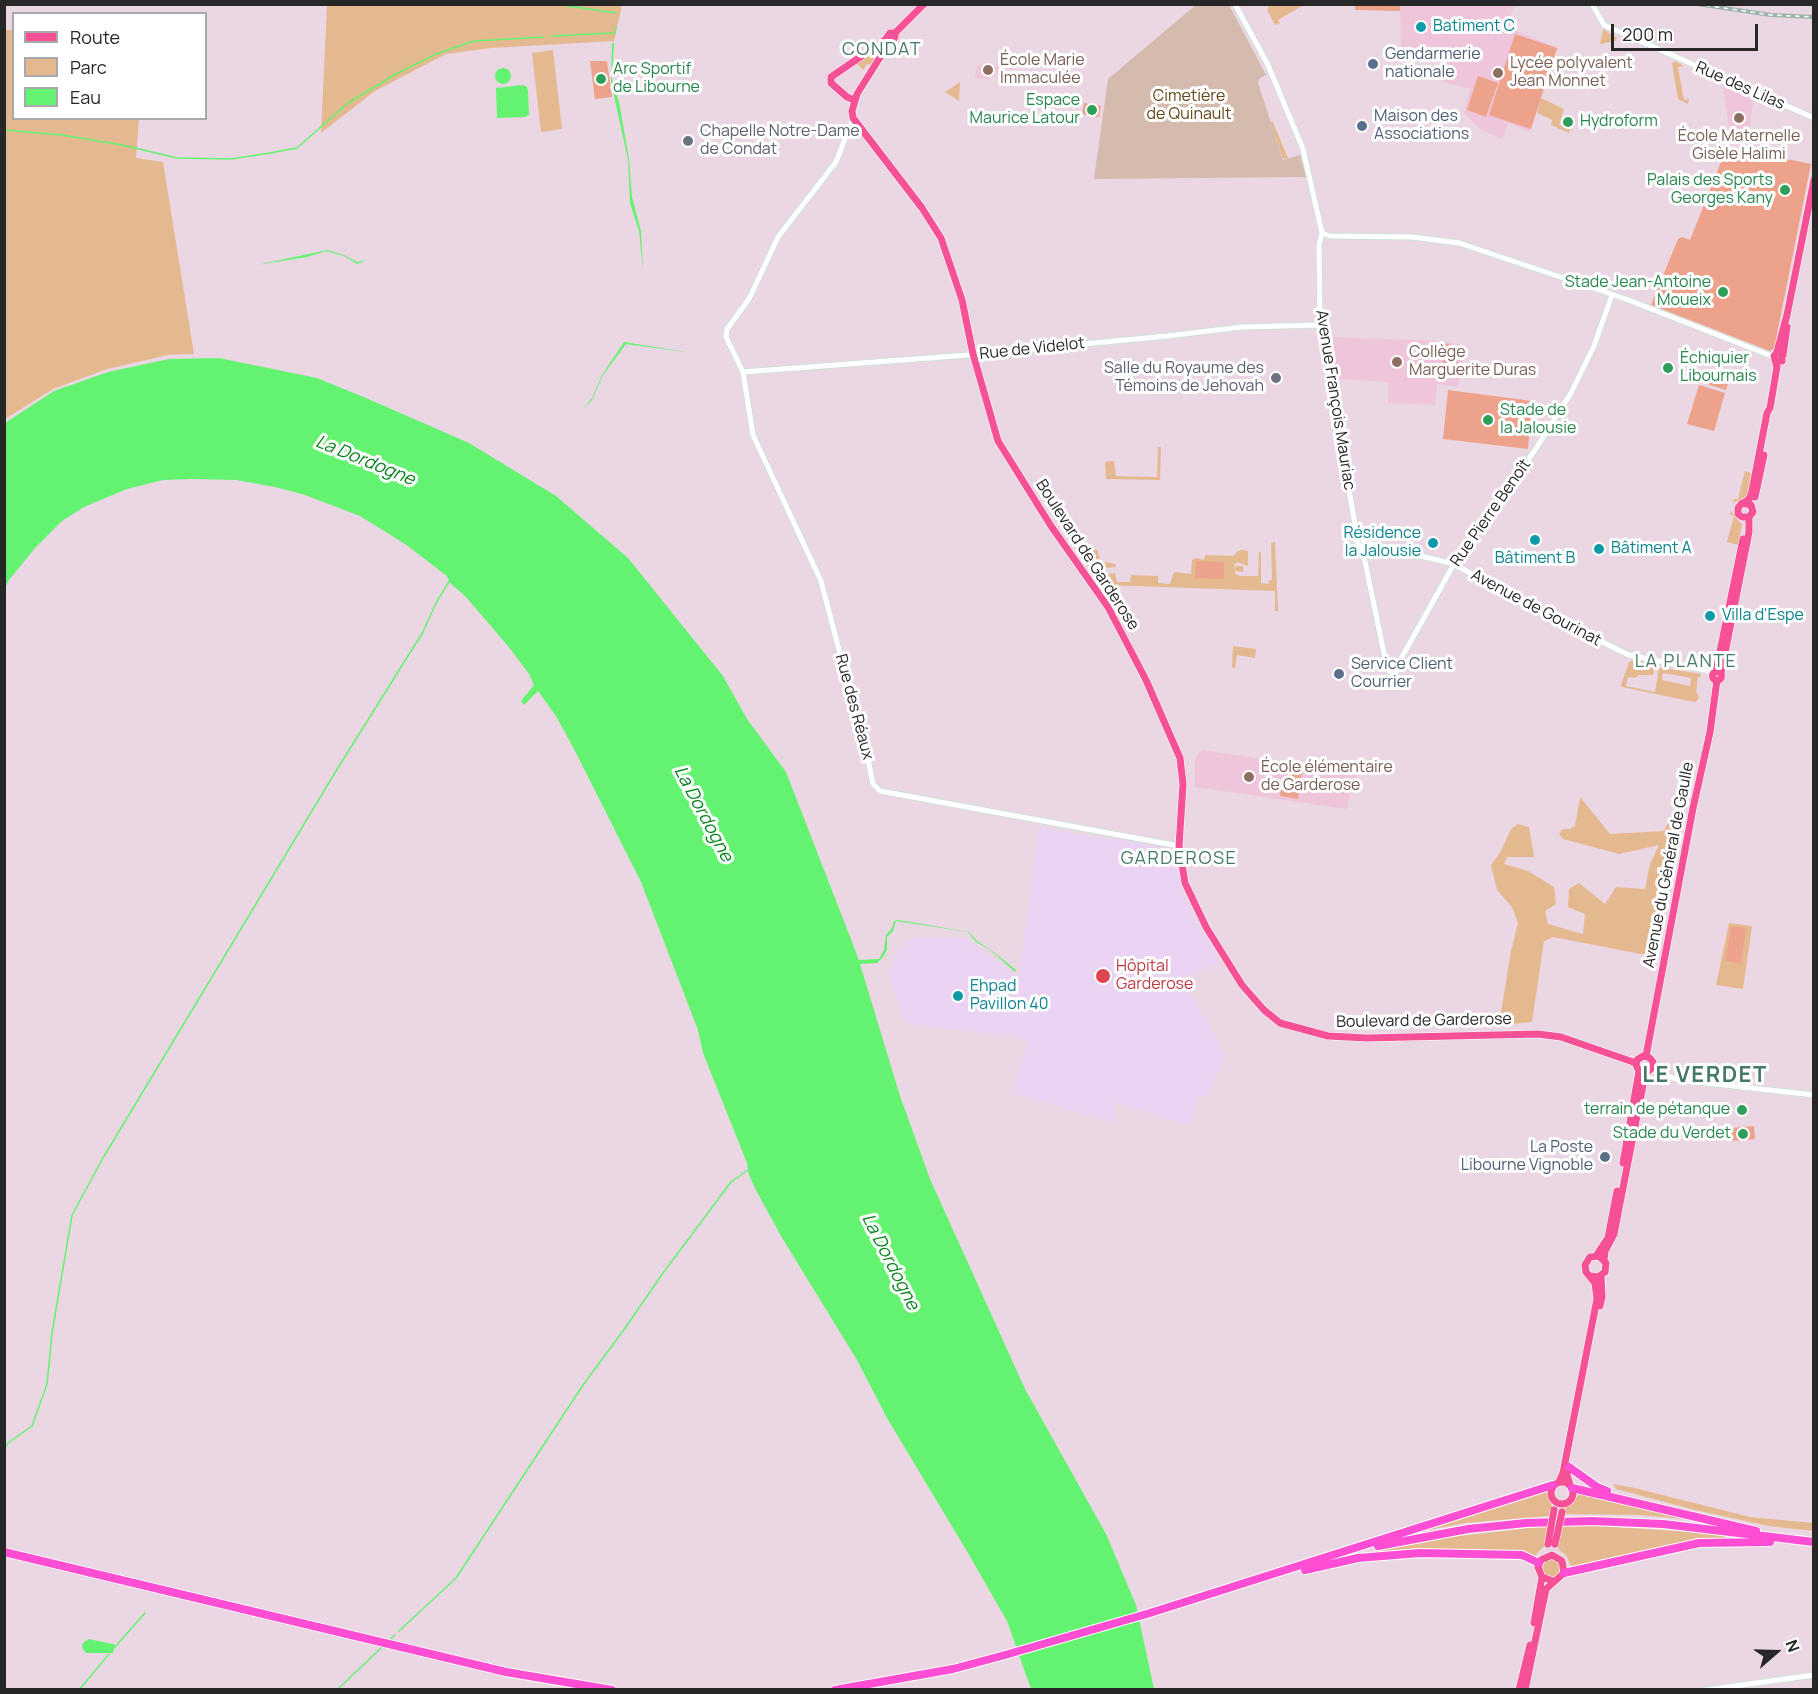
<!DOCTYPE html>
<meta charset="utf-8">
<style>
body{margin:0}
#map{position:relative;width:1818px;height:1694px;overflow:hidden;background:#ebd7e3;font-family:Manrope,sans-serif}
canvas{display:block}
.frame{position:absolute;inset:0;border:6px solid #272727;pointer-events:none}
.legend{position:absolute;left:12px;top:12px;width:195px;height:108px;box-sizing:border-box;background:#fff;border:2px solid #a9a9a9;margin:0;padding:8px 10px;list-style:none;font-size:18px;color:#272727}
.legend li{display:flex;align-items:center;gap:12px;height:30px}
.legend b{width:30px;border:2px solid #a9a9a9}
.north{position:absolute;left:1746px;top:1622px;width:60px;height:60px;-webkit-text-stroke:4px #fff;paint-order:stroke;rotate:70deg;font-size:16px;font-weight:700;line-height:24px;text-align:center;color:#272727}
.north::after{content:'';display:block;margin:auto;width:21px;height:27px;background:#272727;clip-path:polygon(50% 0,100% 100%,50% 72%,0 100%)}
.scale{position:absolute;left:1611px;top:24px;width:147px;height:27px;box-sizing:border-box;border:3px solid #272727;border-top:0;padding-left:8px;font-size:18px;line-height:21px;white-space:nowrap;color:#272727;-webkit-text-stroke:4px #fff;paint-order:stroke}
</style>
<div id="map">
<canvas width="1818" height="1694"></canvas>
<div class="frame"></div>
<ul class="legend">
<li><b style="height:8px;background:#f65196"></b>Route</li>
<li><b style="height:16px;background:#e5b990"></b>Parc</li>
<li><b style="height:16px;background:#64f370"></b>Eau</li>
</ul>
<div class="north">N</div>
<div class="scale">200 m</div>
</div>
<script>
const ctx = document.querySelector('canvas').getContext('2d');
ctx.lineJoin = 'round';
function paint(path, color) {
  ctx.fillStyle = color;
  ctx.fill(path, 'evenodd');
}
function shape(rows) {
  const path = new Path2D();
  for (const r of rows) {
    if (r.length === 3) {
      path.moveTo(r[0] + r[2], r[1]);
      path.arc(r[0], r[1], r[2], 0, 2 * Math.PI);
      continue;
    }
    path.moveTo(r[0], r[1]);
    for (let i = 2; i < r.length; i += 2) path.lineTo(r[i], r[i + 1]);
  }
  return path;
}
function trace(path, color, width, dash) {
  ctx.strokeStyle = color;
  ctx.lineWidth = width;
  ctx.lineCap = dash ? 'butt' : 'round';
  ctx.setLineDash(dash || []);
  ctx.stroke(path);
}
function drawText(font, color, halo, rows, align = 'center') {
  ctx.font = font + ' Manrope,sans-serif';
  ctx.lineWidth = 6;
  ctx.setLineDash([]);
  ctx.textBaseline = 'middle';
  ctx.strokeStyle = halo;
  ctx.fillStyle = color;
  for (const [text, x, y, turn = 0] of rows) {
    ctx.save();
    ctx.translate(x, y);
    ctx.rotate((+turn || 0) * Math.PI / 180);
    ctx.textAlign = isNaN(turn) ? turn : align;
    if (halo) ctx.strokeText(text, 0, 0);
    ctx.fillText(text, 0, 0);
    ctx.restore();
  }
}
paint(shape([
 [1400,5,1514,5,1507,27,1558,48,1529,132,1509,123,1502,139,1481,130,1464,113,1470,89,1443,82,1448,64,1401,50],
 [998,62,1014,63,1013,69,1001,68,1000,77,997,77,997,72,991,72,990,79,975,78,977,65,997,67],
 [1722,82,1754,96,1747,143,1731,140],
 [1328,337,1440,341,1464,345,1458,387,1437,384,1435,405,1388,403,1388,382,1336,379],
 [1203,750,1282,762,1357,775,1346,809,1195,787,1195,760,1198,754]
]), '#eec5da');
paint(shape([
 [1039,828,1112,840,1113,836,1133,840,1167,847,1166,855,1174,855,1181,877,1179,884,1193,915,1220,963,1182,978,1226,1055,1207,1097,1199,1095,1190,1125,1114,1103,1116,1124,1012,1093,1028,1042,1012,1036,913,1025,907,1023,902,1017,889,974,890,968,901,949,912,937,956,937,967,939,1019,978]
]), '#ebd3f3');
paint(shape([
 [1300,4,1302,6,1278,20,1280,23,1275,25,1267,10,1270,5],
 [327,5,622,5,614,41,491,48,446,54,375,91,321,133],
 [1603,29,1617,38,1615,41,1600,44],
 [4,30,13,30,14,118,139,119,136,158,163,162,194,354,168,355,107,369,53,389,5,419],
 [878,47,881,51,871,65,867,64,863,70,856,63],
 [553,50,562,129,541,132,532,53],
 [1675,61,1684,66,1678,67,1684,100,1689,99,1688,104,1678,99,1672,63],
 [960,82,959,101,945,92],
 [1541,98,1564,109,1559,125,1570,128,1569,133,1551,125,1552,120,1537,113],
 [1272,120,1288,158,1283,159,1271,123],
 [1158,447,1161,447,1160,480,1106,479,1105,462,1114,461,1116,476,1157,477],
 [1745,471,1751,473,1747,496,1733,503,1734,499,1738,499],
 [1731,511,1742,525,1738,545,1727,542,1734,516,1730,515],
 [1058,523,1063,524,1085,549,1098,550,1100,561,1115,564,1116,567,1090,569],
 [1275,542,1278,611,1275,611,1275,591,1106,585,1102,575,1115,573,1117,582,1130,582,1131,575,1158,576,1158,583,1170,584,1174,572,1191,574,1192,560,1196,558,1204,560,1205,555,1233,556,1238,551,1242,550,1248,551,1248,566,1237,562,1234,566,1235,571,1235,566,1243,566,1243,572,1235,571,1235,574,1240,576,1258,576,1259,552,1261,552,1261,583,1269,584,1269,580,1272,580,1271,543],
 [1233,646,1256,649,1255,658,1237,655,1235,668,1232,667],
 [1633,660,1655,664,1653,675,1639,675,1635,678,1628,677,1626,686,1655,692,1659,667,1701,674,1700,677,1698,677,1696,692,1699,696,1698,700,1694,702,1622,687,1621,685,1629,662],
 [1663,673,1691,678,1690,686,1662,680],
 [1580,797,1610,834,1664,831,1674,811,1685,811,1657,952,1641,954,1553,937,1544,941,1532,1022,1499,1025,1511,951,1518,923,1512,907,1497,890,1491,865,1501,851,1511,829,1518,824,1529,827,1534,857,1507,857,1504,864,1528,871,1554,887,1556,904,1545,911,1548,924,1583,934,1585,914,1568,907,1569,889,1579,883,1605,904,1616,887,1645,889,1650,864,1659,845,1619,854,1563,839,1559,834,1562,829,1570,829,1575,826],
 [1729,923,1752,926,1743,989,1716,985],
 [1613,1484,1635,1488,1750,1517,1813,1523,1813,1531,1769,1526,1695,1510,1616,1489],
 [1547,1489,1552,1507,1550,1516,1465,1523,1408,1534,1538,1495,1538,1492],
 [1579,1494,1686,1519,1639,1515,1566,1514,1566,1507,1573,1503],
 [1563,1525,1581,1525,1725,1534,1725,1538,1724,1541,1573,1570,1566,1555,1559,1550,1558,1545],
 [1547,1526,1544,1546,1534,1557,1530,1554,1521,1552,1410,1551,1368,1553,1451,1537],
 [1551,1568,9]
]), '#e5b990');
paint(shape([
 [1197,4,1229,5,1266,75,1260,78,1258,83,1283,160,1300,155,1306,177,1094,179,1108,79]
]), '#d5bbae');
paint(shape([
 [1355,5,1400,5,1400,11,1355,10],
 [1515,34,1557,48,1531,129,1489,115],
 [590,61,607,61,612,97,595,99],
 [1478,76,1498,83,1486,117,1467,110],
 [1084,103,1101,106,1099,117,1082,114],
 [1756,155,1768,155,1811,164,1774,349,1770,351,1651,305,1678,239,1682,237,1690,240,1721,162],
 [1445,344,1460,346,1456,375,1442,374],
 [1704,369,1730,377,1726,390,1700,382],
 [1699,385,1725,393,1714,431,1687,424],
 [1448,390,1532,401,1528,449,1443,439],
 [1196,561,1224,562,1224,579,1195,578],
 [1285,770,1302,772,1300,782,1284,780],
 [1282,782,1300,785,1298,799,1280,796],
 [1731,926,1746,928,1741,964,1725,961],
 [1754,1126,1755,1139,1732,1141,1731,1128]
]), '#eda38b');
paint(shape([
 [612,43,614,43,612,79,619,102,629,159,632,197,641,231,643,271,639,231,630,203,628,160,611,82],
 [503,76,8],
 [523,85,527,87,528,91,529,115,525,117,497,118,496,88],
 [327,250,344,255,357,262,367,260,357,264,344,256,326,251,307,257,257,265],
 [624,342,692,353,626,344,603,375,592,400,582,410,592,398,602,375],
 [219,358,317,378,366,398,469,443,556,496,628,558,723,676,747,719,786,772,859,960,879,959,884,950,886,935,892,928,894,921,898,920,969,932,977,941,991,950,1016,970,1015,972,989,949,976,942,968,932,896,921,893,931,887,937,887,949,883,957,877,963,860,964,900,1096,930,1179,1025,1389,1106,1534,1136,1605,1154,1689,1031,1689,1007,1621,968,1553,887,1418,857,1360,781,1236,757,1192,749,1175,747,1163,703,1053,698,1030,641,882,574,749,556,716,538,691,524,705,521,701,534,685,529,674,508,646,465,596,450,583,447,576,405,544,360,516,305,495,275,487,236,480,191,479,163,480,127,489,84,507,62,521,35,548,9,580,5,588,5,423,54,391,108,372,169,359],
 [89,1639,113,1644,115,1645,113,1653,86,1653,82,1648,83,1643]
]), '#64f370');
trace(shape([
 [555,4,616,13],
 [552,36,615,33,616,27],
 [4,130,62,135,122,145,177,158,231,159,270,153,297,148,348,103,396,74,436,54,474,41,544,37],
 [4,1450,8,1443,32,1426,47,1384,52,1333,72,1215,103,1158,336,771,423,632,436,603,450,580],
 [399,1631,456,1578,583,1385,623,1331,663,1273,731,1182,748,1170],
 [388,1641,395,1635],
 [114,1648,145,1613],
 [79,1690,109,1654],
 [337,1690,382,1647]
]), '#64f370', 1.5);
const minor = shape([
 [1235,4,1268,65,1303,149,1322,233],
 [1592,4,1604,25,1814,118],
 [853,118,836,162,778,237,749,299,727,329,726,337,743,372,753,435,821,581,838,646,859,714,873,784,880,791,1179,846],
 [1322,233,1319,245,1320,325,1356,530,1359,532,1361,539,1367,543,1454,564,1499,589,1507,596,1629,655,1714,672],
 [1322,233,1330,236,1412,237,1459,243,1626,299,1774,357],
 [743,372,968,355,1167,336,1242,327,1320,325],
 [1356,530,1352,532,1351,535,1361,547,1365,547],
 [1362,547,1385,658,1389,663],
 [1393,667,5.5],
 [1398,664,1454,564,1535,450,1571,393,1594,346,1612,295],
 [1653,1067,1665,1075,1679,1080,1814,1095],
 [1706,1690,1814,1675]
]);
const major = shape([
 [895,33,924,4],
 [889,43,857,94,852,111,853,118,922,208,941,238,962,300,973,354,998,441,1051,526,1108,607,1146,680,1180,758,1183,784,1179,846,1185,883,1206,927,1242,985,1264,1010,1280,1023,1328,1036,1367,1038,1538,1034,1561,1037,1636,1063],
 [854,100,847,97,831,83,831,77,885,40,890,33,895,33,895,37,891,43,885,40],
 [1777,352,1787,315,1814,180],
 [1783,355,1787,327],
 [1755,497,1764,455],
 [1744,503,1750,498,1752,491,1767,413,1770,408,1777,367,1774,356,1777,352,1782,354,1782,361,1775,360],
 [1716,671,1743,539],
 [1717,676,4.5],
 [1721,673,1749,532,1749,517,1753,512,1751,505,1742,503,1738,508,1738,514,1742,517,1749,517],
 [1646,1056,1693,808,1710,732,1717,680],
 [1623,1163,1639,1071],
 [1596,1256,1608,1238,1617,1191],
 [1604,1260,1605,1251,1614,1234,1644,1080,1646,1073,1653,1067,1653,1062,1650,1058,1643,1056,1637,1060,1636,1065,1639,1071,1646,1073],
 [1600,1306,1602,1297,1601,1276],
 [1568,1467,1567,1475,1570,1485],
 [1562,1493,11],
 [1559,1482,1563,1473,1597,1299,1595,1283,1586,1272,1585,1265,1590,1257,1599,1256,1606,1263,1605,1272,1598,1277,1591,1276],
 [1534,1623,1542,1577],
 [1519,1690,1530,1645],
 [1525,1690,1546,1589,1564,1573,1562,1561,1552,1555,1541,1560,1538,1567,1542,1577,1553,1581]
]);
const highway = shape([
 [1569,1467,1597,1487,1607,1491],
 [1572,1488,1756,1531],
 [1378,1546,1468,1529,1526,1523,1592,1521,1663,1524,1814,1542],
 [4,1552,506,1672,612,1690],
 [1305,1570,1358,1558,1420,1553,1522,1555,1539,1563],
 [1564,1573,1699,1543,1770,1542],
 [835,1690,953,1669,1005,1655,1150,1613,1553,1485]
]);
trace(minor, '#cde1da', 7);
trace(major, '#fff', 8);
trace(highway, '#fff', 10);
trace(minor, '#fff', 5);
trace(major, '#f65196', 7);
trace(highway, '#ff4ed3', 8);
const rail = shape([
 [1697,4,1771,15,1814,17]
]);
trace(rail, '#9ab3ab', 4);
trace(rail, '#fff', 1.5, [4.5]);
const majorBridge = shape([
 [1548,1544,1554,1510],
 [1555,1544,1562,1512]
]);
trace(majorBridge, '#fff', 8, []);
trace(majorBridge, '#f65196', 7);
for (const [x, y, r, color] of [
 [1421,27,6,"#0f9aa8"],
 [1373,64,6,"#5c6f8a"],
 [988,70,6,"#8d6e63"],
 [1498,73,6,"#8d6e63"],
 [601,79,6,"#2e9e5b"],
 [1092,110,6,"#2e9e5b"],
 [1739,118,6,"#8d6e63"],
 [1568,122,6,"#2e9e5b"],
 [1362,126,6,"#5c6f8a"],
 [688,141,6,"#6b7280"],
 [1785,190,6,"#2e9e5b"],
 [1723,292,6,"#2e9e5b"],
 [1397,362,6,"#8d6e63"],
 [1668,368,6,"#2e9e5b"],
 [1276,378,6,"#6b7280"],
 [1488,420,6,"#2e9e5b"],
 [1535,540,6,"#0f9aa8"],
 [1433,543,6,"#0f9aa8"],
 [1599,549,6,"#0f9aa8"],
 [1710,616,6,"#0f9aa8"],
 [1339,674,6,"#5c6f8a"],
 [1249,777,6,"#8d6e63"],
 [1103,976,8,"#e0444e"],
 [958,996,6,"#0f9aa8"],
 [1742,1110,6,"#2e9e5b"],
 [1743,1134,6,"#2e9e5b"],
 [1605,1157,6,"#5c6f8a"]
]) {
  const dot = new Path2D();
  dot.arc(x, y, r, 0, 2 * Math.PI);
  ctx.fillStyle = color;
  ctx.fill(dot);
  trace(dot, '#fff', 2);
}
drawText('16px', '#0d838f', '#fff', [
 ["Batiment C",1433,27],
 ["Résidence",1421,534,"right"],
 ["la Jalousie",1421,552,"right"],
 ["Bâtiment A",1611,549],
 ["Bâtiment B",1535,559,"center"],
 ["Villa d'Espe",1722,616],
 ["Ehpad",970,987],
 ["Pavillon 40",970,1005]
], 'left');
drawText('16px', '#4e5e75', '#fff', [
 ["Gendarmerie",1385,55],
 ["nationale",1385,73],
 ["Maison des",1374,117],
 ["Associations",1374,135],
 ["Service Client",1351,665],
 ["Courrier",1351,683],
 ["La Poste",1593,1148,"right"],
 ["Libourne Vignoble",1593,1166,"right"]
], 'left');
drawText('16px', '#785e54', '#fff', [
 ["École Marie",1000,61],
 ["Immaculée",1000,79],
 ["Lycée polyvalent",1510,64],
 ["Jean Monnet",1510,82],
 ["École Maternelle",1739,137,"center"],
 ["Gisèle Halimi",1739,155,"center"],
 ["Collège",1409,353],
 ["Marguerite Duras",1409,371],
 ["École élémentaire",1261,768],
 ["de Garderose",1261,786]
], 'left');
drawText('16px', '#27864d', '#fff', [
 ["Arc Sportif",613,70,"left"],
 ["de Libourne",613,88,"left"],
 ["Espace",1080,101],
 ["Maurice Latour",1080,119],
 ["Hydroform",1580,122,"left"],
 ["Palais des Sports",1773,181],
 ["Georges Kany",1773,199],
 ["Stade Jean-Antoine",1711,283],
 ["Moueix",1711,301],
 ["Échiquier",1680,359,"left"],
 ["Libournais",1680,377,"left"],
 ["Stade de",1500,411,"left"],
 ["la Jalousie",1500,429,"left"],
 ["terrain de pétanque",1730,1110],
 ["Stade du Verdet",1731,1134]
], 'right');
drawText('16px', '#272727', '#fff', [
 ["Rue des Lilas",1740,86,24],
 ["Rue de Videlot",1032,349,-6],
 ["Avenue François Mauriac",1335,400,81],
 ["Rue Pierre Benoît",1491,513,-55],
 ["Boulevard de Garderose",1087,555,57],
 ["Avenue de Gourinat",1536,608,28],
 ["Rue des Réaux",854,707,75],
 ["Avenue du Général de Gaulle",1669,865,-79],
 ["Boulevard de Garderose",1424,1021,-1]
]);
drawText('16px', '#654616', '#fff', [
 ["Cimetière",1189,97],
 ["de Quinault",1189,115]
]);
drawText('16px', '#5b616d', '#fff', [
 ["Chapelle Notre-Dame",700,132],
 ["de Condat",700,150],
 ["Salle du Royaume des",1264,369,"right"],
 ["Témoins de Jehovah",1264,387,"right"]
], 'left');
drawText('16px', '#be3a42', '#fff', [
 ["Hôpital",1116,967],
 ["Garderose",1116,985]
], 'left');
ctx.letterSpacing = '1.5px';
drawText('18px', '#467966', '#fff', [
 ["CONDAT",882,50],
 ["LA PLANTE",1686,662],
 ["GARDEROSE",1179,859]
]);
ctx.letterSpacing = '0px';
drawText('italic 18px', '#09851d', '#fff', [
 ["La Dordogne",365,461,22],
 ["La Dordogne",703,814,62],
 ["La Dordogne",890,1262,63]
]);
ctx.letterSpacing = '1.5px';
drawText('bold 22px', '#467966', '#fff', [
 ["LE VERDET",1705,1076]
]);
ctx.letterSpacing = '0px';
</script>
